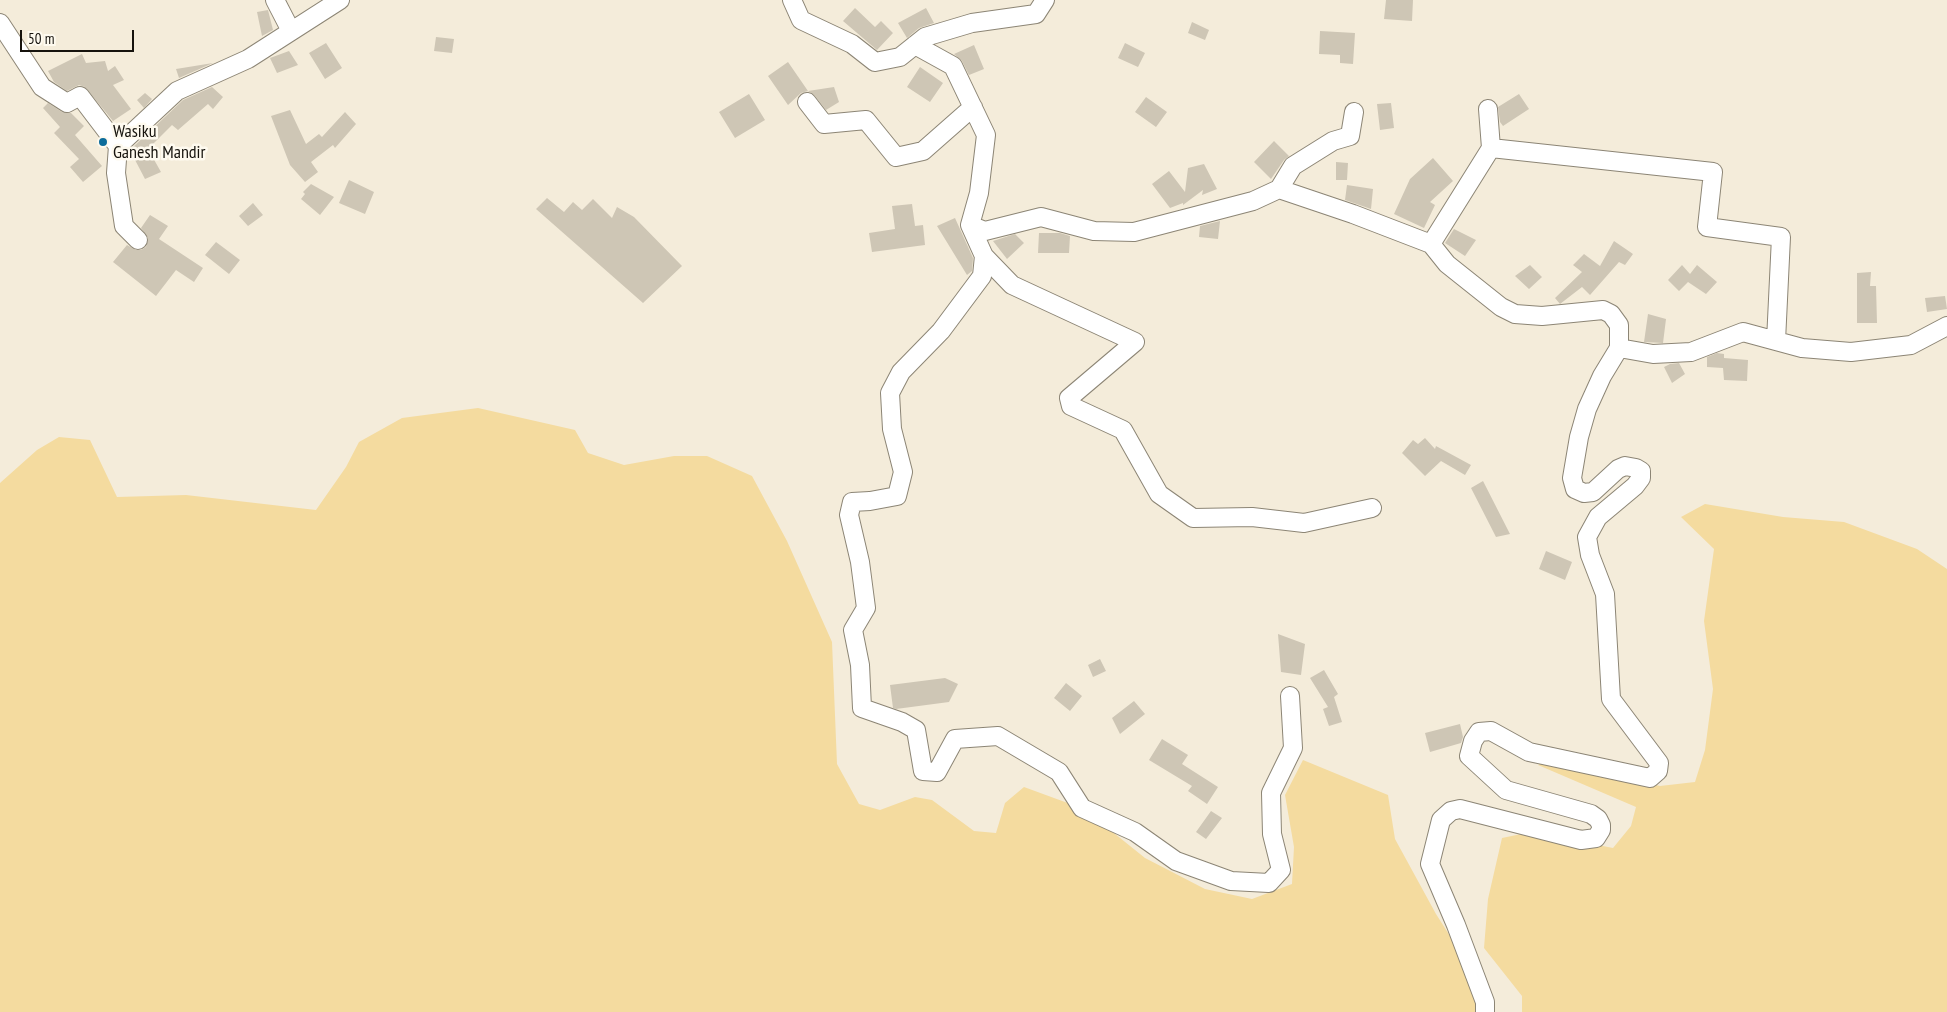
<!DOCTYPE html>
<style>
body{margin:0}
#map{position:relative;width:1947px;height:1012px;overflow:hidden;background:#f4ecda;font-family:"PT Sans Narrow",sans-serif}
canvas{display:block}
.scale{position:absolute;left:20px;top:30px;width:114px;height:22px;box-sizing:border-box;border:2px solid #16130d;border-top:0;padding-left:6px;font-size:15px;line-height:18px;white-space:nowrap;color:#16130d;-webkit-text-stroke:4px #fefaef;paint-order:stroke}
</style>
<div id="map">
<canvas width="1947" height="1012"></canvas>
<div class="scale">50 m</div>
</div>
<script>
const ctx = document.querySelector('canvas').getContext('2d');
ctx.lineJoin = 'round';
function paint(path, color) {
  ctx.fillStyle = color;
  ctx.fill(path, 'evenodd');
}
function shape(rows) {
  const path = new Path2D();
  for (const r of rows) {
    path.moveTo(r[0], r[1]);
    for (let i = 2; i < r.length; i += 2) path.lineTo(r[i], r[i + 1]);
  }
  return path;
}
function trace(path, color, width, dash) {
  ctx.strokeStyle = color;
  ctx.lineWidth = width;
  ctx.lineCap = dash ? 'butt' : 'round';
  ctx.setLineDash(dash || []);
  ctx.stroke(path);
}
function drawText(font, color, halo, rows, align = 'center') {
  ctx.font = font + ' "PT Sans Narrow",sans-serif';
  ctx.lineWidth = 5;
  ctx.setLineDash([]);
  ctx.textBaseline = 'middle';
  ctx.strokeStyle = halo;
  ctx.fillStyle = color;
  for (const [text, x, y, turn = 0] of rows) {
    ctx.save();
    ctx.translate(x, y);
    ctx.rotate((+turn || 0) * Math.PI / 180);
    ctx.textAlign = isNaN(turn) ? turn : align;
    if (halo) ctx.strokeText(text, 0, 0);
    ctx.fillText(text, 0, 0);
    ctx.restore();
  }
}
paint(shape([
 [478,408,575,430,588,453,624,465,674,456,707,456,752,476,787,541,832,642,837,764,859,804,880,810,915,797,932,800,974,831,996,833,1005,803,1024,787,1084,809,1145,858,1205,889,1252,899,1292,884,1294,847,1285,795,1303,760,1388,795,1395,839,1436,914,1478,980,1477,1012,0,1012,0,483,37,450,59,437,90,440,117,497,186,495,316,510,346,467,359,442,402,418],
 [1705,504,1783,517,1844,522,1917,549,1947,569,1947,1012,1522,1012,1522,996,1484,948,1488,899,1502,838,1531,832,1613,848,1631,826,1636,807,1538,765,1551,758,1660,786,1695,782,1705,750,1713,689,1704,621,1714,549,1681,517]
]), '#f4db9f');
paint(shape([
 [1386,0,1413,0,1412,21,1384,19],
 [855,8,875,27,881,21,893,33,877,50,843,21],
 [926,8,934,23,919,28,907,38,898,23],
 [268,10,273,30,262,36,257,12],
 [1192,22,1209,30,1205,40,1188,33],
 [1320,31,1355,33,1353,64,1340,63,1340,55,1319,54],
 [436,37,454,39,452,53,434,51],
 [326,43,342,68,325,79,309,53],
 [1125,43,1145,53,1138,67,1118,58],
 [974,45,984,69,969,75,962,61,954,54],
 [289,51,298,65,277,73,270,58],
 [82,54,86,63,105,61,108,71,115,66,124,80,113,85,131,109,113,121,85,87,79,85,67,91,54,82,48,71],
 [788,62,808,91,801,93,788,105,768,76],
 [213,63,179,78,176,69],
 [920,67,943,83,930,102,907,87],
 [212,87,223,97,213,109,208,104,178,130,172,125,148,149,161,172,145,179,134,158,139,155,132,148,183,100],
 [834,87,839,102,826,110,815,96,808,91],
 [145,93,152,99,144,108,137,100],
 [749,94,765,120,735,138,719,112],
 [1519,94,1529,109,1503,126,1500,122,1498,107],
 [1146,97,1167,112,1156,127,1135,112],
 [48,103,62,112,71,113,84,126,75,135,102,166,83,182,70,167,79,159,54,133,60,127,43,108],
 [1391,103,1394,128,1380,130,1377,104],
 [290,110,306,144,319,134,322,137,345,112,356,124,335,148,333,145,311,162,318,172,305,182,290,165,271,116],
 [1274,141,1289,156,1284,160,1271,179,1254,162],
 [1433,158,1453,181,1430,202,1435,205,1424,228,1394,214,1410,179],
 [1336,162,1348,163,1347,180,1336,180],
 [1204,164,1217,189,1202,195,1203,190,1183,205,1183,203,1170,208,1152,184,1169,171,1185,192,1188,168],
 [349,180,374,192,365,214,339,203],
 [311,184,334,197,320,215,301,199,305,194,303,192],
 [1347,185,1373,189,1371,209,1345,200],
 [547,198,564,212,573,202,582,210,593,199,612,218,617,207,634,217,682,266,643,303,536,209],
 [253,203,263,215,248,226,239,216],
 [912,204,915,226,923,225,925,245,872,252,869,233,895,229,892,206],
 [150,215,168,226,159,239,203,268,194,282,176,270,156,296,113,262,127,245,136,250,141,250,146,247,148,238,141,228],
 [955,218,973,258,972,271,967,275,937,226],
 [1220,221,1218,239,1199,237,1200,226],
 [1454,229,1476,240,1465,256,1445,243],
 [1039,233,1060,233,1070,236,1069,253,1038,253],
 [1015,234,1024,243,1007,259,993,241],
 [1614,241,1633,254,1625,265,1619,262,1590,295,1582,287,1560,304,1555,298,1582,272,1573,265,1584,254,1600,266],
 [216,242,240,260,229,274,205,255],
 [1530,265,1542,277,1529,289,1515,276],
 [1682,265,1690,274,1697,265,1717,282,1706,294,1688,282,1679,291,1668,280],
 [1871,272,1870,286,1876,286,1877,323,1857,323,1857,273],
 [1945,296,1947,309,1927,312,1925,298],
 [1648,314,1666,319,1663,343,1644,342],
 [1717,353,1724,354,1724,358,1748,360,1747,381,1724,380,1723,368,1707,367,1707,357],
 [1679,363,1685,374,1672,383,1664,367,1670,364],
 [1425,438,1435,449,1436,446,1471,465,1465,475,1441,461,1425,476,1402,453,1413,440,1418,444],
 [1483,481,1510,534,1496,537,1471,488],
 [1546,551,1572,562,1565,580,1539,569],
 [1278,634,1305,644,1301,675,1281,672],
 [1100,659,1106,671,1093,677,1088,665],
 [1324,670,1338,694,1334,697,1342,722,1329,726,1323,709,1328,707,1310,678],
 [945,678,958,684,949,702,896,709,893,708,890,685],
 [1066,683,1082,696,1070,711,1054,698],
 [1134,701,1145,714,1120,734,1112,718],
 [1460,724,1463,737,1461,743,1430,752,1425,733],
 [1162,739,1188,755,1182,764,1218,787,1207,804,1188,791,1192,786,1149,760],
 [1211,811,1222,818,1206,839,1196,832]
]), '#cec6b5');
const minor = shape([
 [275,0,291,31],
 [792,0,801,20,852,44,875,62,900,57,925,37,972,23,1036,14,1045,0],
 [0,23,42,87,67,103,80,96,118,146,116,173,124,226,138,240],
 [915,45,953,66,986,135,979,193,970,225,985,231,1041,217,1094,231,1134,232,1253,201,1279,189,1293,166,1333,141,1350,136,1354,112],
 [807,102,824,124,866,120,896,157,923,151,973,107],
 [118,146,177,91,248,59,340,0],
 [1491,148,1713,172,1707,227,1781,237,1776,341],
 [1279,189,1353,214,1431,244,1447,264,1501,307,1515,314,1542,316,1603,310,1611,314,1619,325,1619,348,1602,376,1587,409,1579,437,1572,478,1575,489,1584,493,1593,492,1618,469,1625,466,1636,468,1641,471,1641,478,1635,486,1598,517,1587,537,1590,555,1605,594,1611,699,1659,763,1658,771,1650,778,1529,752,1491,731,1479,732,1473,741,1469,756,1506,790,1591,814,1598,819,1601,825,1601,830,1596,838,1581,840,1460,809,1451,811,1441,820,1430,864,1456,925,1485,1002,1485,1012],
 [970,225,984,256,982,276,941,331,901,372,890,393,892,429,903,472,897,496,870,501,852,502,849,515,860,562,866,608,853,630,860,665,862,708,902,722,916,730,923,771,937,772,955,739,998,736,1059,772,1082,808,1135,832,1176,861,1231,881,1269,883,1281,870,1272,834,1271,793,1293,748,1290,696],
 [1431,244,1491,148,1488,109],
 [984,256,1012,285,1135,342,1069,398,1071,406,1123,430,1159,494,1193,518,1252,517,1304,523,1372,508],
 [1619,348,1653,354,1691,352,1743,332,1802,348,1851,352,1911,345,1947,326]
]);
trace(minor, '#8c8575', 20);
trace(minor, '#fff', 18);
for (const [x, y, r, color] of [
 [103,142,5,"#0c6c9b"]
]) {
  const dot = new Path2D();
  dot.arc(x, y, r, 0, 2 * Math.PI);
  ctx.fillStyle = color;
  ctx.fill(dot);
  trace(dot, '#fefaef', 2);
}
drawText('18px', '#16130d', '#fefaef', [
 ["Wasiku",113,132],
 ["Ganesh Mandir",113,153]
], 'left');
</script>
